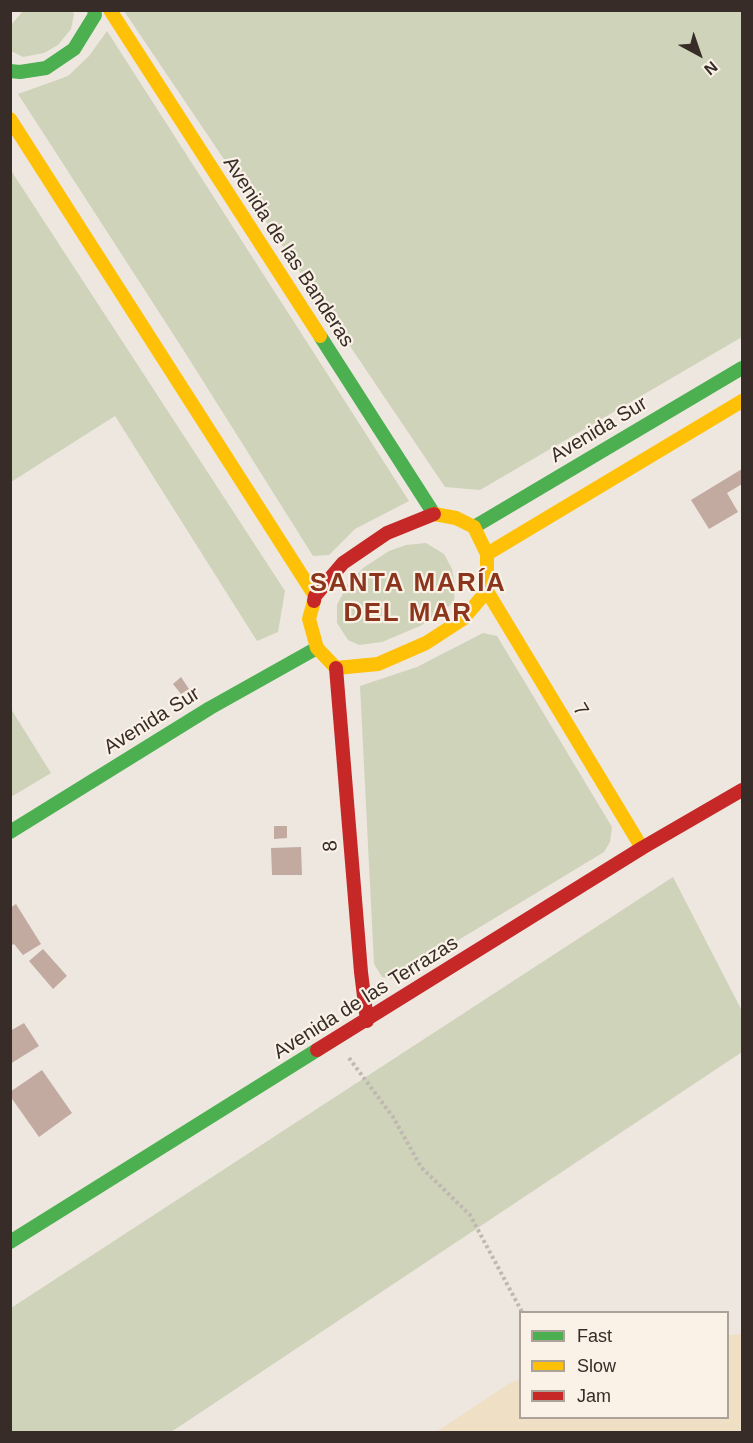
<!DOCTYPE html>
<meta charset="utf-8">
<style>
body{margin:0}
#map{position:relative;width:753px;height:1443px;overflow:hidden;background:#ede7e0;font-family:Helvetica,sans-serif}
canvas{display:block}
.frame{position:absolute;inset:0;border:12px solid #372c27;pointer-events:none}
.legend{position:absolute;left:519px;top:1311px;width:210px;height:108px;box-sizing:border-box;background:#faf1e7;border:2px solid #aca29a;margin:0;padding:8px 10px;list-style:none;font-size:18px;color:#372c27}
.legend li{display:flex;align-items:center;gap:12px;height:30px}
.legend b{width:30px;border:2px solid #aca29a}
.north{position:absolute;left:669px;top:24px;width:60px;height:60px;-webkit-text-stroke:4px #faf1e7;paint-order:stroke;rotate:140deg;font-size:16px;font-weight:700;line-height:24px;text-align:center;color:#372c27}
.north::after{content:'';display:block;margin:auto;width:21px;height:27px;background:#372c27;clip-path:polygon(50% 0,100% 100%,50% 72%,0 100%)}
</style>
<div id="map">
<canvas width="753" height="1443"></canvas>
<div class="frame"></div>
<ul class="legend">
<li><b style="height:8px;background:#4caf50"></b>Fast</li>
<li><b style="height:8px;background:#ffc107"></b>Slow</li>
<li><b style="height:8px;background:#c62828"></b>Jam</li>
</ul>
<div class="north">N</div>
</div>
<script>
const ctx = document.querySelector('canvas').getContext('2d');
ctx.lineJoin = 'round';
function paint(path, color) {
  ctx.fillStyle = color;
  ctx.fill(path, 'evenodd');
}
function shape(rows) {
  const path = new Path2D();
  for (const r of rows) {
    path.moveTo(r[0], r[1]);
    for (let i = 2; i < r.length; i += 2) path.lineTo(r[i], r[i + 1]);
  }
  return path;
}
function trace(path, color, width, dash) {
  ctx.strokeStyle = color;
  ctx.lineWidth = width;
  ctx.lineCap = dash ? 'butt' : 'round';
  ctx.setLineDash(dash || []);
  ctx.stroke(path);
}
function drawText(font, color, halo, rows, align = 'center') {
  ctx.font = font + ' Helvetica,sans-serif';
  ctx.lineWidth = 4.5;
  ctx.setLineDash([]);
  ctx.textBaseline = 'middle';
  ctx.strokeStyle = halo;
  ctx.fillStyle = color;
  for (const [text, x, y, turn = 0] of rows) {
    ctx.save();
    ctx.translate(x, y);
    ctx.rotate((+turn || 0) * Math.PI / 180);
    ctx.textAlign = isNaN(turn) ? turn : align;
    if (halo) ctx.strokeText(text, 0, 0);
    ctx.fillText(text, 0, 0);
    ctx.restore();
  }
}
paint(shape([
 [23,11,72,11,74,14,71,29,58,45,44,53,23,57,11,51,11,25],
 [124,11,742,11,742,337,480,490,445,487],
 [107,31,409,501,355,529,329,555,313,556,186,354,18,94,68,76,89,56],
 [10,169,285,591,278,632,257,641,115,416,11,482],
 [426,543,444,554,452,569,455,585,454,601,442,613,420,626,382,642,359,645,348,640,337,623,337,605,347,585,363,568,389,551,406,545],
 [483,633,497,636,612,827,610,842,604,852,394,979,382,977,374,964,360,686,417,667],
 [11,709,51,773,11,797,10,797],
 [673,877,742,1011,742,1052,171,1432,11,1432,11,1308]
]), '#cfd3b9');
paint(shape([
 [742,1334,742,1432,436,1432,510,1383,520,1379,520,1418,728,1418,728,1335]
]), '#efdfc5');
paint(shape([
 [742,469,742,484,727,493,738,512,709,529,691,500],
 [181,677,189,689,181,694,173,684],
 [274,826,287,826,287,838,274,839],
 [301,847,302,875,272,875,271,848],
 [16,904,41,944,23,955,14,944,10,946,10,908],
 [43,949,67,976,53,989,29,961],
 [24,1023,39,1046,10,1064,10,1031],
 [42,1070,72,1113,39,1137,10,1096,10,1092]
]), '#c2aaa1');
trace(shape([
 [349,1058,393,1117,421,1167,470,1215,522,1312]
]), '#bfb8b2', 4, [3, 3]);
trace(shape([
 [10,71,20,72,46,68,74,49,95,15,94,10],
 [320,336,434,514],
 [474,527,742,368],
 [10,832,210,708,317,648],
 [10,1242,317,1050]
]), '#4caf50', 14);
trace(shape([
 [110,10,320,336],
 [10,119,315,596],
 [487,554,742,401],
 [487,591,642,848],
 [314,601,309,619,317,648,336,668,378,664,426,643,463,619,487,591,487,554,474,527,456,518,434,514]
]), '#ffc107', 14);
trace(shape([
 [314,601,315,596,343,563,387,533,434,514],
 [336,668,361,972,367,1021],
 [317,1050,642,848,742,790]
]), '#c62828', 14);
drawText('20px', '#372c27', '#faf1e7', [
 ["Avenida de las Banderas",288,252,57],
 ["Avenida Sur",599,430,-31],
 ["7",580,710,59],
 ["Avenida Sur",152,721,-32],
 ["8",331,846,-95],
 ["Avenida de las Terrazas",366,998,-32]
]);
ctx.letterSpacing = '1.5px';
drawText('bold 26px', '#8b351c', '#faf1e7', [
 ["SANTA MARÍA",408,584],
 ["DEL MAR",408,614]
]);
ctx.letterSpacing = '0px';
</script>
